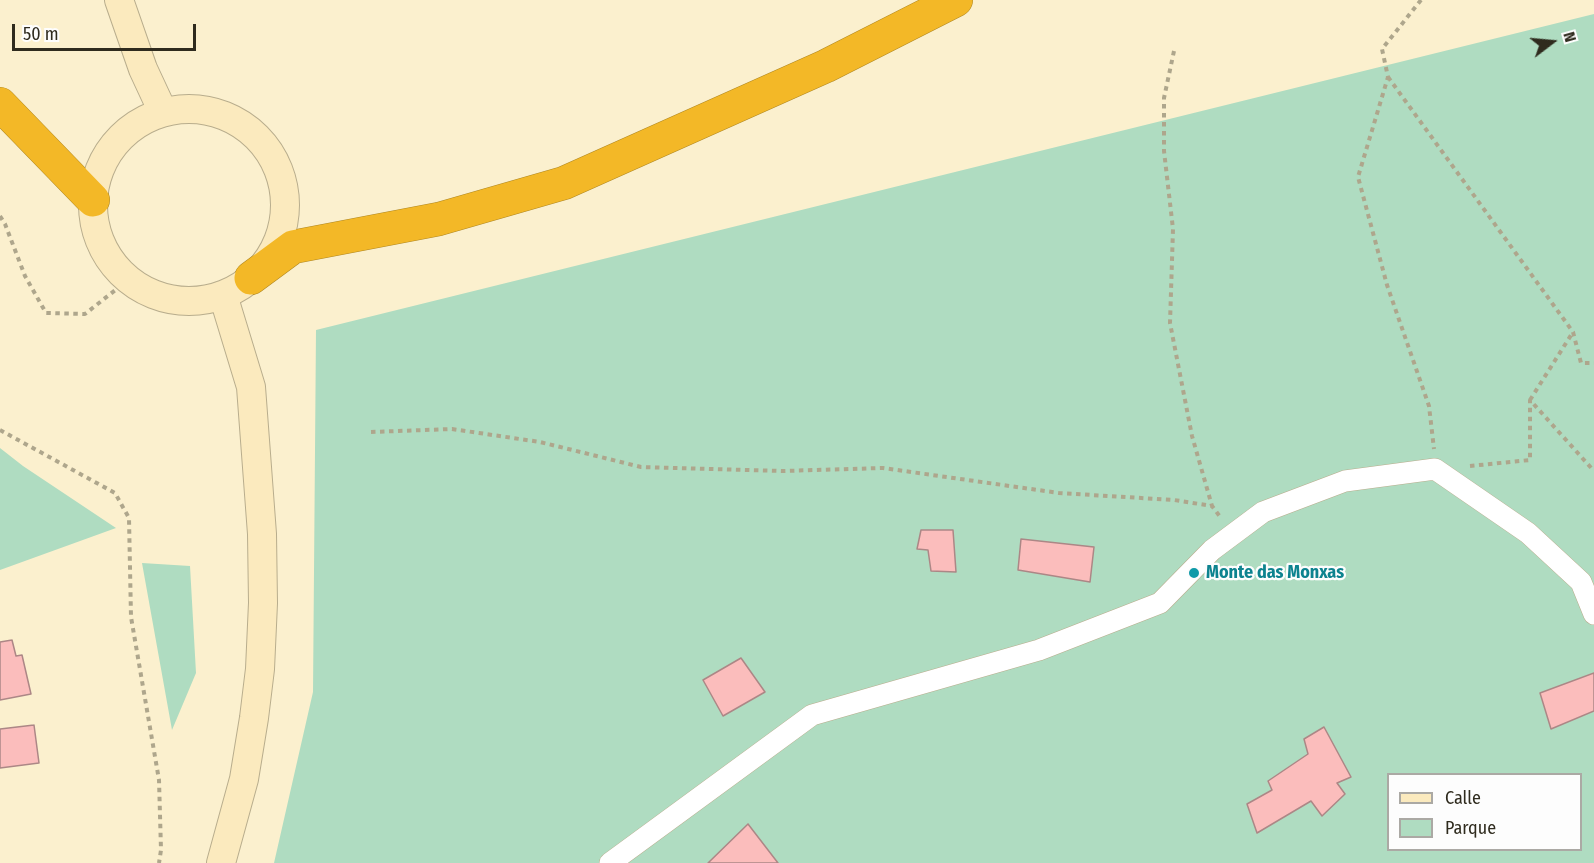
<!DOCTYPE html>
<style>
body{margin:0}
#map{position:relative;width:1594px;height:863px;overflow:hidden;background:#fbf0ce;font-family:"Fira Sans Condensed",sans-serif}
canvas{display:block}
.legend{position:absolute;left:1387px;top:773px;width:195px;height:78px;box-sizing:border-box;background:#fdfdfd;border:2px solid #aba9a4;margin:0;padding:8px 10px;list-style:none;font-size:18px;color:#2f2b1e}
.legend li{display:flex;align-items:center;gap:12px;height:30px}
.legend b{width:30px;border:2px solid #aba9a4}
.north{position:absolute;left:1522px;top:12px;width:60px;height:60px;-webkit-text-stroke:4px #fdfdfd;paint-order:stroke;rotate:74deg;font-size:16px;font-weight:700;line-height:24px;text-align:center;color:#2f2b1e}
.north::after{content:'';display:block;margin:auto;width:21px;height:27px;background:#2f2b1e;clip-path:polygon(50% 0,100% 100%,50% 72%,0 100%)}
.scale{position:absolute;left:12px;top:24px;width:184px;height:27px;box-sizing:border-box;border:3px solid #2f2b1e;border-top:0;padding-left:8px;font-size:18px;line-height:21px;white-space:nowrap;color:#2f2b1e;-webkit-text-stroke:4px #fdfdfd;paint-order:stroke}
</style>
<div id="map">
<canvas width="1594" height="863"></canvas>
<ul class="legend">
<li><b style="height:8px;background:#fbeabe"></b>Calle</li>
<li><b style="height:16px;background:#afdcc1"></b>Parque</li>
</ul>
<div class="north">N</div>
<div class="scale">50 m</div>
</div>
<script>
const ctx = document.querySelector('canvas').getContext('2d');
ctx.lineJoin = 'round';
function paint(path, color) {
  ctx.fillStyle = color;
  ctx.fill(path, 'evenodd');
}
function shape(rows) {
  const path = new Path2D();
  for (const r of rows) {
    if (r.length === 3) {
      path.moveTo(r[0] + r[2], r[1]);
      path.arc(r[0], r[1], r[2], 0, 2 * Math.PI);
      continue;
    }
    path.moveTo(r[0], r[1]);
    for (let i = 2; i < r.length; i += 2) path.lineTo(r[i], r[i + 1]);
  }
  return path;
}
function trace(path, color, width, dash) {
  ctx.strokeStyle = color;
  ctx.lineWidth = width;
  ctx.lineCap = dash ? 'butt' : 'round';
  ctx.setLineDash(dash || []);
  ctx.stroke(path);
}
function drawText(font, color, halo, rows, align = 'center') {
  ctx.font = font + ' "Fira Sans Condensed",sans-serif';
  ctx.lineWidth = 4.5;
  ctx.setLineDash([]);
  ctx.textBaseline = 'middle';
  ctx.strokeStyle = halo;
  ctx.fillStyle = color;
  for (const [text, x, y, turn = 0] of rows) {
    ctx.save();
    ctx.translate(x, y);
    ctx.rotate((+turn || 0) * Math.PI / 180);
    ctx.textAlign = isNaN(turn) ? turn : align;
    if (halo) ctx.strokeText(text, 0, 0);
    ctx.fillText(text, 0, 0);
    ctx.restore();
  }
}
paint(shape([
 [1594,14,1594,863,274,863,313,692,316,330],
 [1388,774,1580,774,1580,850,1388,850],
 [0,448,23,466,116,528,0,570],
 [142,563,190,566,196,673,172,730]
]), '#afdcc1');
const building = shape([
 [921,530,953,530,956,572,931,571,928,550,917,549,921,530],
 [1021,539,1094,547,1090,582,1018,570,1021,539],
 [12,640,16,656,22,655,31,694,0,700,0,642,12,640],
 [741,658,765,692,723,716,703,680,741,658],
 [1594,673,1594,711,1551,729,1540,693,1594,673],
 [34,725,39,763,0,768,0,729,34,725],
 [1324,727,1351,777,1337,783,1345,794,1322,816,1311,801,1257,833,1247,804,1272,790,1268,781,1308,754,1304,739,1324,727],
 [748,824,778,863,708,863,748,824]
]);
paint(building, '#fbbdbc');
trace(building, '#ac8786', 1.5);
const street = shape([
 [610,863,812,715,1039,650,1160,603,1212,550,1263,512,1345,481,1435,469,1528,533,1581,582,1594,614]
]);
const secondary = shape([
 [119,0,143,69,163,112],
 [189,205,96],
 [221,863,244,779,254,718,260,669,263,603,262,534,251,387,223,295]
]);
const highway = shape([
 [0,104,93,200],
 [251,278,293,247,439,219,564,183,826,66,956,0]
]);
trace(street, '#b8ad8d', 22);
trace(secondary, '#b8ad8d', 30);
trace(highway, '#ae8724', 34);
trace(shape([
 [1421,0,1382,49,1388,77,1358,177,1387,285,1429,406,1434,449],
 [1174,51,1164,98,1164,151,1173,229,1170,323,1192,436,1212,506],
 [1388,77,1573,332,1581,363,1594,363],
 [0,216,5,224,25,276,46,313,85,314,128,280],
 [1530,400,1573,332],
 [0,430,115,493,129,518,131,617,159,780,161,850,159,863],
 [371,432,452,429,540,442,641,467,782,471,883,468,1059,493,1174,500,1212,506,1221,518],
 [1470,466,1530,460,1530,400,1594,471]
]), '#aea68c', 4, [4.5, 4.5]);
trace(street, '#fff', 21);
trace(secondary, '#fbeabe', 28);
trace(highway, '#f3b827', 33);
for (const [x, y, r, color] of [
 [1194,573,6,"#0f9aa8"]
]) {
  const dot = new Path2D();
  dot.arc(x, y, r, 0, 2 * Math.PI);
  ctx.fillStyle = color;
  ctx.fill(dot);
  trace(dot, '#fdfdfd', 2);
}
drawText('bold 18px', '#0d838f', '#fdfdfd', [
 ["Monte das Monxas",1206,573]
], 'left');
</script>
